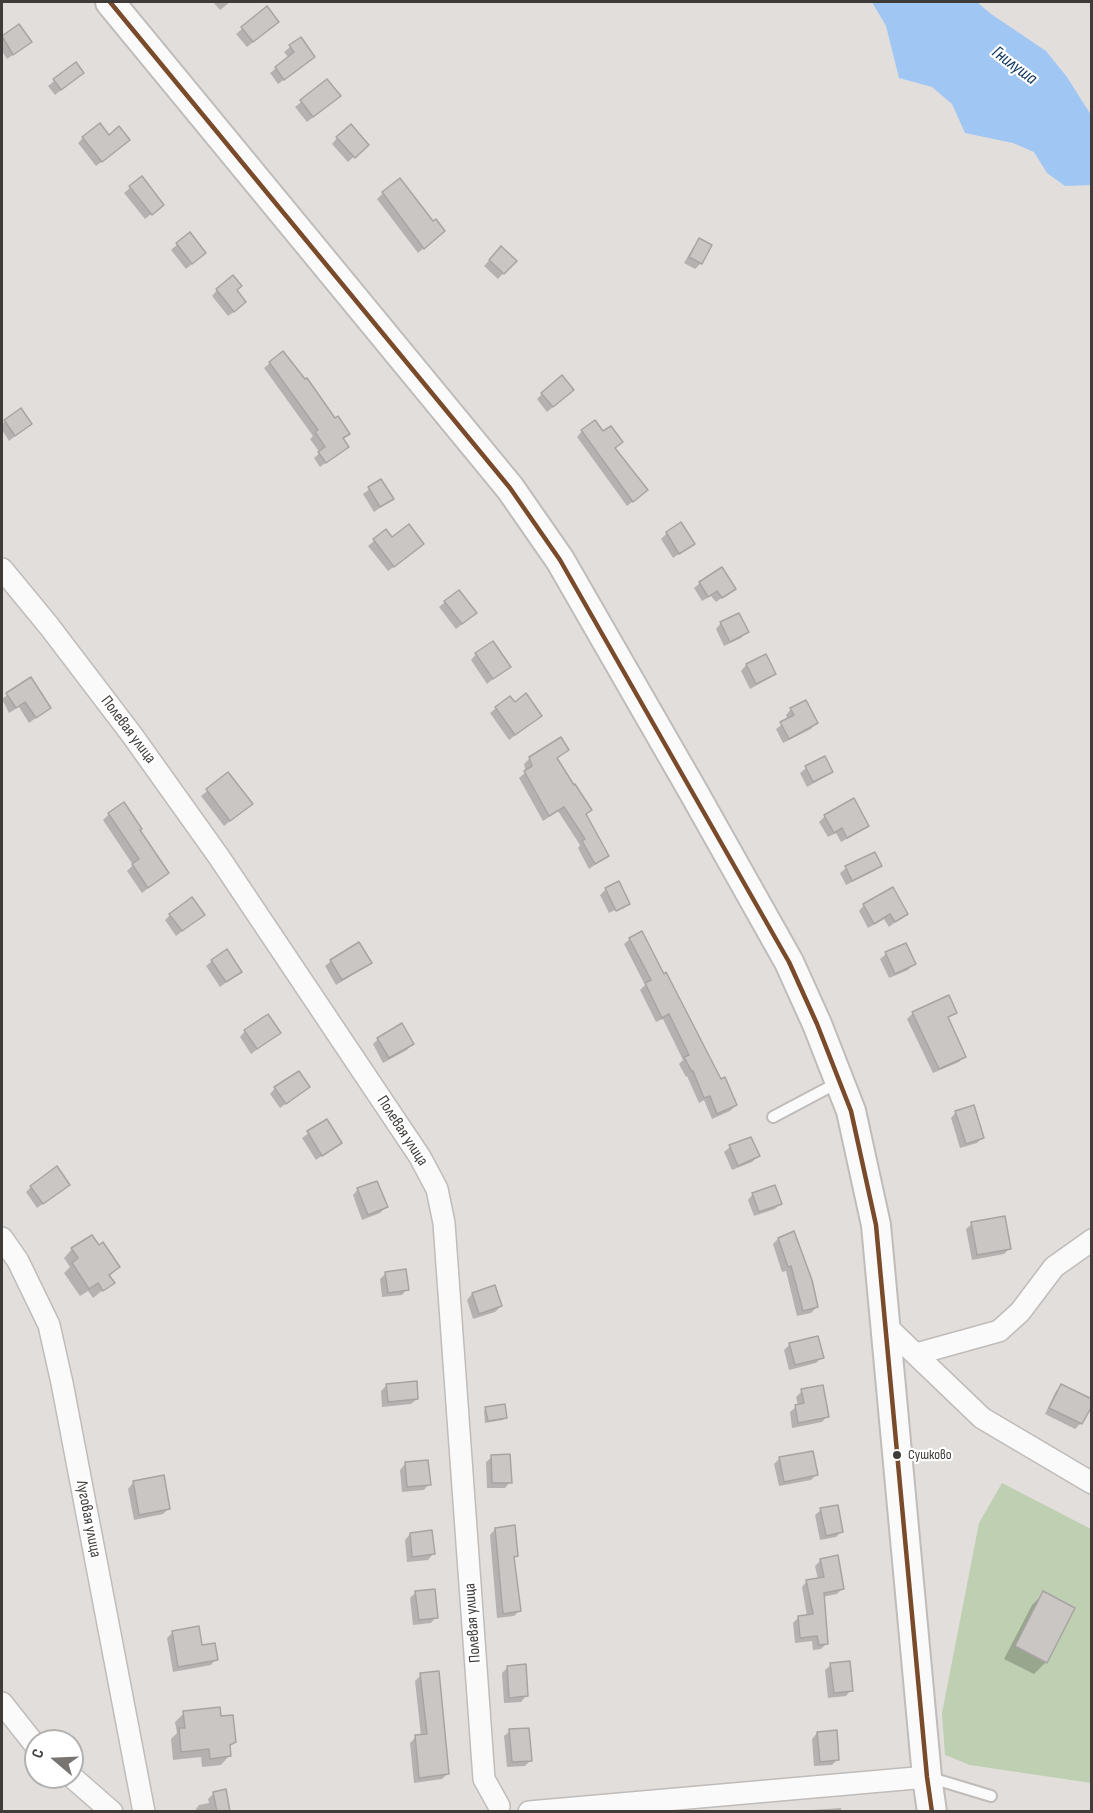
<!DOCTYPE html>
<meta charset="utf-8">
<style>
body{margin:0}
#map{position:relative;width:1093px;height:1813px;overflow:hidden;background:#e2dedc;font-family:"Sofia Sans Condensed",sans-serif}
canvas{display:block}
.frame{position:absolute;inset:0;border:3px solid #3e3b39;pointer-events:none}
.north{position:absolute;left:24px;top:1729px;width:60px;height:60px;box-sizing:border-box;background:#fff;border:2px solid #b2b1b0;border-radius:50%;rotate:289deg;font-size:16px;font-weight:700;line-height:24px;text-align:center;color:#3e3b39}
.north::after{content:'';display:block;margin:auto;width:21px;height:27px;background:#777472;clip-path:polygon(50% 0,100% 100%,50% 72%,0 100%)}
</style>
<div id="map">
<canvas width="1093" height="1813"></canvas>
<div class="frame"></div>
<div class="north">С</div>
</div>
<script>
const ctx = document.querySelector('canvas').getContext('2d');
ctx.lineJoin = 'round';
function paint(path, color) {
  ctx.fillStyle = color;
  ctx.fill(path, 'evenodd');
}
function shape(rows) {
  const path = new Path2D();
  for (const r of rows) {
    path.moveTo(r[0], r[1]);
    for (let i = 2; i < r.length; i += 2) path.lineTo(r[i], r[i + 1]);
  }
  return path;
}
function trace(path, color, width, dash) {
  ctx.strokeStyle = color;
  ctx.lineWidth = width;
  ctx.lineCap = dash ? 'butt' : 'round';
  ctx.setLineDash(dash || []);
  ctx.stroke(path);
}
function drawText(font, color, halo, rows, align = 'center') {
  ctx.font = font + ' "Sofia Sans Condensed",sans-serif';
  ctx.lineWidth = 4.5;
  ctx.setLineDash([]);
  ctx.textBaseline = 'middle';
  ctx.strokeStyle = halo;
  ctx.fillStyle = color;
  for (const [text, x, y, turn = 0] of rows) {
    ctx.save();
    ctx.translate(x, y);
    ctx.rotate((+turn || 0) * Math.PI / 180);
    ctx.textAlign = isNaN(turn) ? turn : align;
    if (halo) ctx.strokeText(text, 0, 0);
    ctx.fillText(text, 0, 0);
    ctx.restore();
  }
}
paint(shape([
 [1002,1483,1091,1529,1091,1783,970,1765,945,1755,942,1713,979,1523]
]), '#bed0b1');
paint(shape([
 [872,2,977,2,991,14,1046,51,1067,77,1091,115,1091,185,1065,186,1047,173,1034,152,1013,143,965,133,952,104,932,87,899,78,886,26]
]), '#a0c6f4');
paint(shape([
 [213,2,230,2,220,10],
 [267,8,272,27,247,47,236,34],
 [19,26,24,47,7,59,2,51,2,38],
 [300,39,308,62,278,84,270,73,289,58,284,52],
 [75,64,82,73,55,95,48,86],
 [327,81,333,102,307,122,295,107],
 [108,137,122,146,96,166,78,143,83,138],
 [337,138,367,145,348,162,332,144],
 [141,178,156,210,145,219,124,193],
 [383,193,433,224,438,236,418,253,377,199],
 [189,234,199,258,186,269,171,250],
 [699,240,710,246,701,263,695,269,684,263,694,246],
 [501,248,515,261,498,279,484,266],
 [217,290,236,291,239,308,228,316,212,296],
 [270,363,348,433,342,440,347,447,320,467,314,458,320,453,310,439,313,436,264,368],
 [542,394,567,395,547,412,537,399],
 [21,410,30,424,9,441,2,430,2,424],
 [582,431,640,496,627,506,577,437],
 [381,481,392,499,374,512,363,494],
 [386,531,392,539,417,549,388,571,368,546],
 [667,533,693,544,673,558,661,539],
 [700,583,734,589,716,602,711,596,702,601,694,588],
 [445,602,469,619,456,629,439,607],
 [721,623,747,632,741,638,724,646,716,629],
 [476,654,509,666,487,684,471,660],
 [765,656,774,674,768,679,750,689,741,671,746,665],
 [30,679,49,708,29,723,19,707,9,713,2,699],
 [514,704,541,716,509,740,490,713,496,708],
 [791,709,816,723,811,729,783,743,776,729,788,720,786,715],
 [567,750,556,759,607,856,589,869,578,848,580,845,558,811,543,821,519,778,526,772,524,764,530,758],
 [806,768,831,771,825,777,807,787,800,773],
 [228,774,245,809,224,826,201,796],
 [109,814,138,830,167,873,142,893,127,871,133,865,103,820],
 [825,816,867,826,861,831,841,842,836,833,828,837,819,822],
 [880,866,874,871,846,885,840,873,846,868],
 [606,889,628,904,623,909,623,906,609,913,600,895],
 [864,905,906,914,889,927,884,919,868,928,859,911],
 [170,915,203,915,176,936,165,920],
 [630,939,736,1105,730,1111,712,1119,704,1100,699,1103,687,1076,686,1077,679,1064,683,1060,663,1019,656,1022,640,990,645,985,624,944],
 [886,954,914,964,908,970,889,978,880,959],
 [212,961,240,972,220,987,206,966],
 [331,961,370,963,364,968,336,985,325,966],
 [955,1012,947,1019,964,1056,959,1062,933,1073,907,1019,913,1013],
 [245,1031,279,1033,251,1054,240,1037],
 [378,1039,412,1044,407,1050,383,1063,373,1044],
 [308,1087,280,1108,270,1094,275,1088],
 [956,1112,982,1138,977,1143,960,1148,951,1118],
 [326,1121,340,1143,316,1160,302,1138],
 [730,1147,758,1156,752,1162,732,1170,724,1152],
 [31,1187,62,1190,37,1208,26,1192],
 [358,1189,386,1207,380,1213,362,1220,353,1195],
 [753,1194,781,1203,775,1209,754,1216,748,1200],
 [972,1224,1010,1248,1004,1254,972,1260,966,1229],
 [778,1239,817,1307,811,1313,797,1316,786,1271,782,1272,773,1244],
 [72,1249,118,1267,109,1277,113,1282,93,1298,88,1291,80,1296,64,1273,70,1267,64,1258],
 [386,1273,407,1289,402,1295,382,1297,380,1279],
 [472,1294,501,1306,495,1312,473,1319,467,1300],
 [790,1344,822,1357,816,1363,789,1370,784,1350],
 [387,1385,417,1399,411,1404,382,1407,381,1391],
 [1062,1385,1081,1423,1075,1429,1045,1414,1056,1391],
 [802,1391,827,1416,822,1422,792,1428,790,1412,798,1405,796,1397],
 [486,1408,505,1417,503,1420,485,1423,484,1411],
 [492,1457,510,1482,505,1488,487,1488,486,1462],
 [780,1458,816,1475,811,1480,779,1486,774,1464],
 [405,1464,429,1484,424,1490,402,1492,400,1470],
 [133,1483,169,1508,163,1514,134,1520,128,1489],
 [821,1510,842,1531,836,1537,820,1540,815,1515],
 [495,1529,516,1556,513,1559,520,1610,514,1616,497,1618,490,1535],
 [410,1534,433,1554,428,1560,407,1562,405,1540],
 [821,1560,843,1588,837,1594,822,1597,827,1643,821,1649,813,1650,812,1641,795,1643,793,1623,799,1617,807,1616,802,1587,807,1581,818,1579,815,1566],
 [416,1592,436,1617,431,1623,413,1625,410,1598],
 [1044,1593,1046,1662,1034,1674,1004,1659,1032,1605],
 [173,1632,201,1647,216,1659,211,1665,173,1672,167,1638],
 [831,1665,851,1690,846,1696,828,1698,825,1670],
 [508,1667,526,1696,521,1702,504,1703,502,1673],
 [421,1675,447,1774,442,1779,414,1783,410,1743,416,1737,421,1736,415,1681],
 [184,1713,220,1718,235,1741,228,1748,229,1756,221,1765,202,1767,201,1757,173,1760,171,1739,177,1733,175,1722],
 [510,1731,531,1760,525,1766,507,1767,504,1736],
 [817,1733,838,1759,832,1765,814,1766,812,1739],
 [214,1793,229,1812,194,1812,199,1805,209,1803,208,1799],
 [841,1808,841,1812,810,1812,812,1810]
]), '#0003');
const building = shape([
 [267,6,279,22,253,42,241,27,267,6],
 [19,24,32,42,13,55,2,36,19,24],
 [301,37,315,57,284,80,275,67,294,52,289,45,301,37],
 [76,62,84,73,61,90,53,79,76,62],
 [327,79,341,96,313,117,300,100,327,79],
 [100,123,109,135,119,126,130,140,102,162,82,137,100,123],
 [351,124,369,145,355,158,336,137,351,124],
 [142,176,164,205,152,215,129,186,142,176],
 [400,178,433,221,436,219,445,231,424,249,382,192,400,178],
 [190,232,206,253,192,264,176,243,190,232],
 [699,238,712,245,702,264,689,257,699,238],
 [501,246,517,261,504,274,489,260,501,246],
 [233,275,242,286,237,290,246,302,234,312,216,289,233,275],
 [283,351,305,379,307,378,335,418,338,416,350,434,343,438,349,447,326,463,318,452,325,447,315,432,318,430,269,362,283,351],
 [562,375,574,390,553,407,541,393,562,375],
 [21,408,32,424,15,436,4,420,21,408],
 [595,420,603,431,611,426,623,442,615,448,648,490,633,502,581,430,595,420],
 [381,479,394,499,380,507,368,487,381,479],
 [681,522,695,544,679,554,666,532,681,522],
 [409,524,424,544,394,567,373,539,386,529,392,537,409,524],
 [722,567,736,589,722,598,717,591,708,597,699,582,722,567],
 [459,590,477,613,462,624,444,601,459,590],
 [739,613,749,632,730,642,720,622,739,613],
 [493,641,511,667,493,679,475,653,493,641],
 [766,654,776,674,756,684,746,664,766,654],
 [31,677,51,708,36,718,25,702,16,708,6,693,31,677],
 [526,693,542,716,515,735,495,707,510,696,515,702,526,693],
 [806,700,818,723,789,739,780,722,794,715,790,708,806,700],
 [561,737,569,750,557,758,574,785,575,784,592,810,586,814,609,856,595,864,582,841,585,839,564,807,549,816,524,771,532,766,529,757,561,737],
 [825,756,833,772,813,782,805,766,825,756],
 [228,772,253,804,230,821,206,789,228,772],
 [854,798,869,826,847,838,842,828,834,833,824,815,854,798],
 [124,802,142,829,140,830,169,873,148,888,132,864,139,859,108,813,124,802],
 [875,852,882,866,852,881,845,866,875,852],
 [619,881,630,904,616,911,605,888,619,881],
 [893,887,908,914,895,922,890,914,874,924,863,904,893,887],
 [192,897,205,915,182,931,169,914,192,897],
 [642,931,664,974,666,972,721,1079,725,1077,737,1105,717,1114,710,1096,704,1098,693,1071,692,1072,684,1057,689,1055,669,1014,662,1018,645,983,651,980,629,938,642,931],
 [359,942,372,963,342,980,330,960,359,942],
 [906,943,916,964,895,974,885,952,906,943],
 [227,949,242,972,226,982,211,960,227,949],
 [949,995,957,1013,948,1017,966,1057,939,1069,912,1012,949,995],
 [268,1014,281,1033,257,1049,244,1030,268,1014],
 [402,1023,414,1044,389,1058,377,1038,402,1023],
 [299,1071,310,1087,286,1104,274,1087,299,1071],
 [974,1105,984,1138,966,1144,955,1111,974,1105],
 [327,1119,342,1143,322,1156,307,1131,327,1119],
 [751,1137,760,1156,738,1166,729,1145,751,1137],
 [57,1166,70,1185,43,1204,30,1186,57,1166],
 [377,1181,388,1207,368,1215,357,1188,377,1181],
 [775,1185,782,1204,759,1212,752,1193,775,1185],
 [1005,1216,1011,1249,977,1255,971,1222,1005,1216],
 [794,1231,812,1280,818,1307,803,1311,791,1266,788,1267,778,1238,794,1231],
 [92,1235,99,1245,103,1242,120,1267,109,1275,115,1283,103,1291,98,1283,89,1289,72,1263,78,1258,71,1248,92,1235],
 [406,1269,409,1290,388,1293,385,1272,406,1269],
 [495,1285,502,1306,479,1314,472,1293,495,1285],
 [818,1336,824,1358,795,1365,789,1343,818,1336],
 [417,1381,418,1399,388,1402,386,1384,417,1381],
 [1061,1384,1092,1399,1092,1406,1082,1424,1049,1408,1061,1384],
 [823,1385,829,1417,798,1423,795,1405,804,1403,801,1389,823,1385],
 [505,1404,507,1418,488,1421,485,1407,505,1404],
 [813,1451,818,1475,784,1482,779,1457,813,1451],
 [510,1454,512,1483,492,1483,491,1455,510,1454],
 [428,1460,431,1485,407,1487,405,1462,428,1460],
 [164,1475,170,1509,139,1515,133,1481,164,1475],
 [838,1505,843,1532,826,1536,820,1508,838,1505],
 [515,1525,518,1556,514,1557,521,1611,503,1614,495,1528,515,1525],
 [432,1530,435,1554,412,1557,410,1533,432,1530],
 [838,1555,844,1589,824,1593,828,1644,819,1645,817,1636,800,1638,798,1616,813,1614,806,1580,824,1577,820,1559,838,1555],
 [435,1589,438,1618,419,1620,415,1591,435,1589],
 [1043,1591,1075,1608,1047,1663,1015,1646,1043,1591],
 [199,1626,202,1645,215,1643,218,1660,178,1667,172,1631,199,1626],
 [850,1661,853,1691,834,1693,830,1663,850,1661],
 [526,1664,528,1696,509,1698,507,1666,526,1664],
 [439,1671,449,1774,419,1778,415,1735,427,1734,420,1673,439,1671],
 [220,1707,221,1716,233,1715,236,1742,230,1745,231,1756,210,1759,209,1749,181,1752,179,1728,185,1728,183,1711,220,1707],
 [529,1728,532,1761,512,1762,509,1729,529,1728],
 [837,1730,839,1760,820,1762,817,1732,837,1730],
 [226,1789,230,1812,217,1812,213,1792,226,1789]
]);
paint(building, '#c9c6c4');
trace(building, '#a7a4a3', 1.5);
const lane = shape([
 [773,1117,839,1082],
 [928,1777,991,1796]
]);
const street = shape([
 [2,569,49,626,132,735,219,857,420,1157,437,1189,444,1223,484,1779,499,1806],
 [2,1238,18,1261,49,1325,62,1383,144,1812],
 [885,1325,982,1418,1092,1483],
 [916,1354,999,1331,1020,1312,1054,1267,1092,1240],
 [2,1703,36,1746],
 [72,1777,112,1812],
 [529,1812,927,1777]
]);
const secondary = shape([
 [110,2,510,488,560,560,694,793,789,962,817,1024,851,1111,876,1225,927,1777,932,1812]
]);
trace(lane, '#bfbcba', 14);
trace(street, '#bfbcba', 24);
trace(secondary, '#bfbcba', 32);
trace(lane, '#fbfafa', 10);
trace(street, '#fbfafa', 21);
trace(secondary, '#fbfafa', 28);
trace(shape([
 [110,2,510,488,560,560,789,962,817,1024,851,1111,876,1225,927,1777,932,1812]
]), '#7a4b2a', 4.5);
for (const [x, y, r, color] of [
 [897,1455,5,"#3e3b39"]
]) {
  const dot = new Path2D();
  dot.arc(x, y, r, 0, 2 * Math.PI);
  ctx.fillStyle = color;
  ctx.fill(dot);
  trace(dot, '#fff', 2);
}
drawText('14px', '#3e3b39', '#fff', [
 ["Сушково",908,1455]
], 'left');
drawText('16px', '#3e3b39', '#fff', [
 ["Полевая улица",128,730,53],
 ["Полевая улица",402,1131,57],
 ["Луговая улица",88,1519,79],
 ["Полевая улица",473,1623,-94]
]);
drawText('italic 18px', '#0c345d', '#fff', [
 ["Гнилуша",1014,66,37]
]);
</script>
